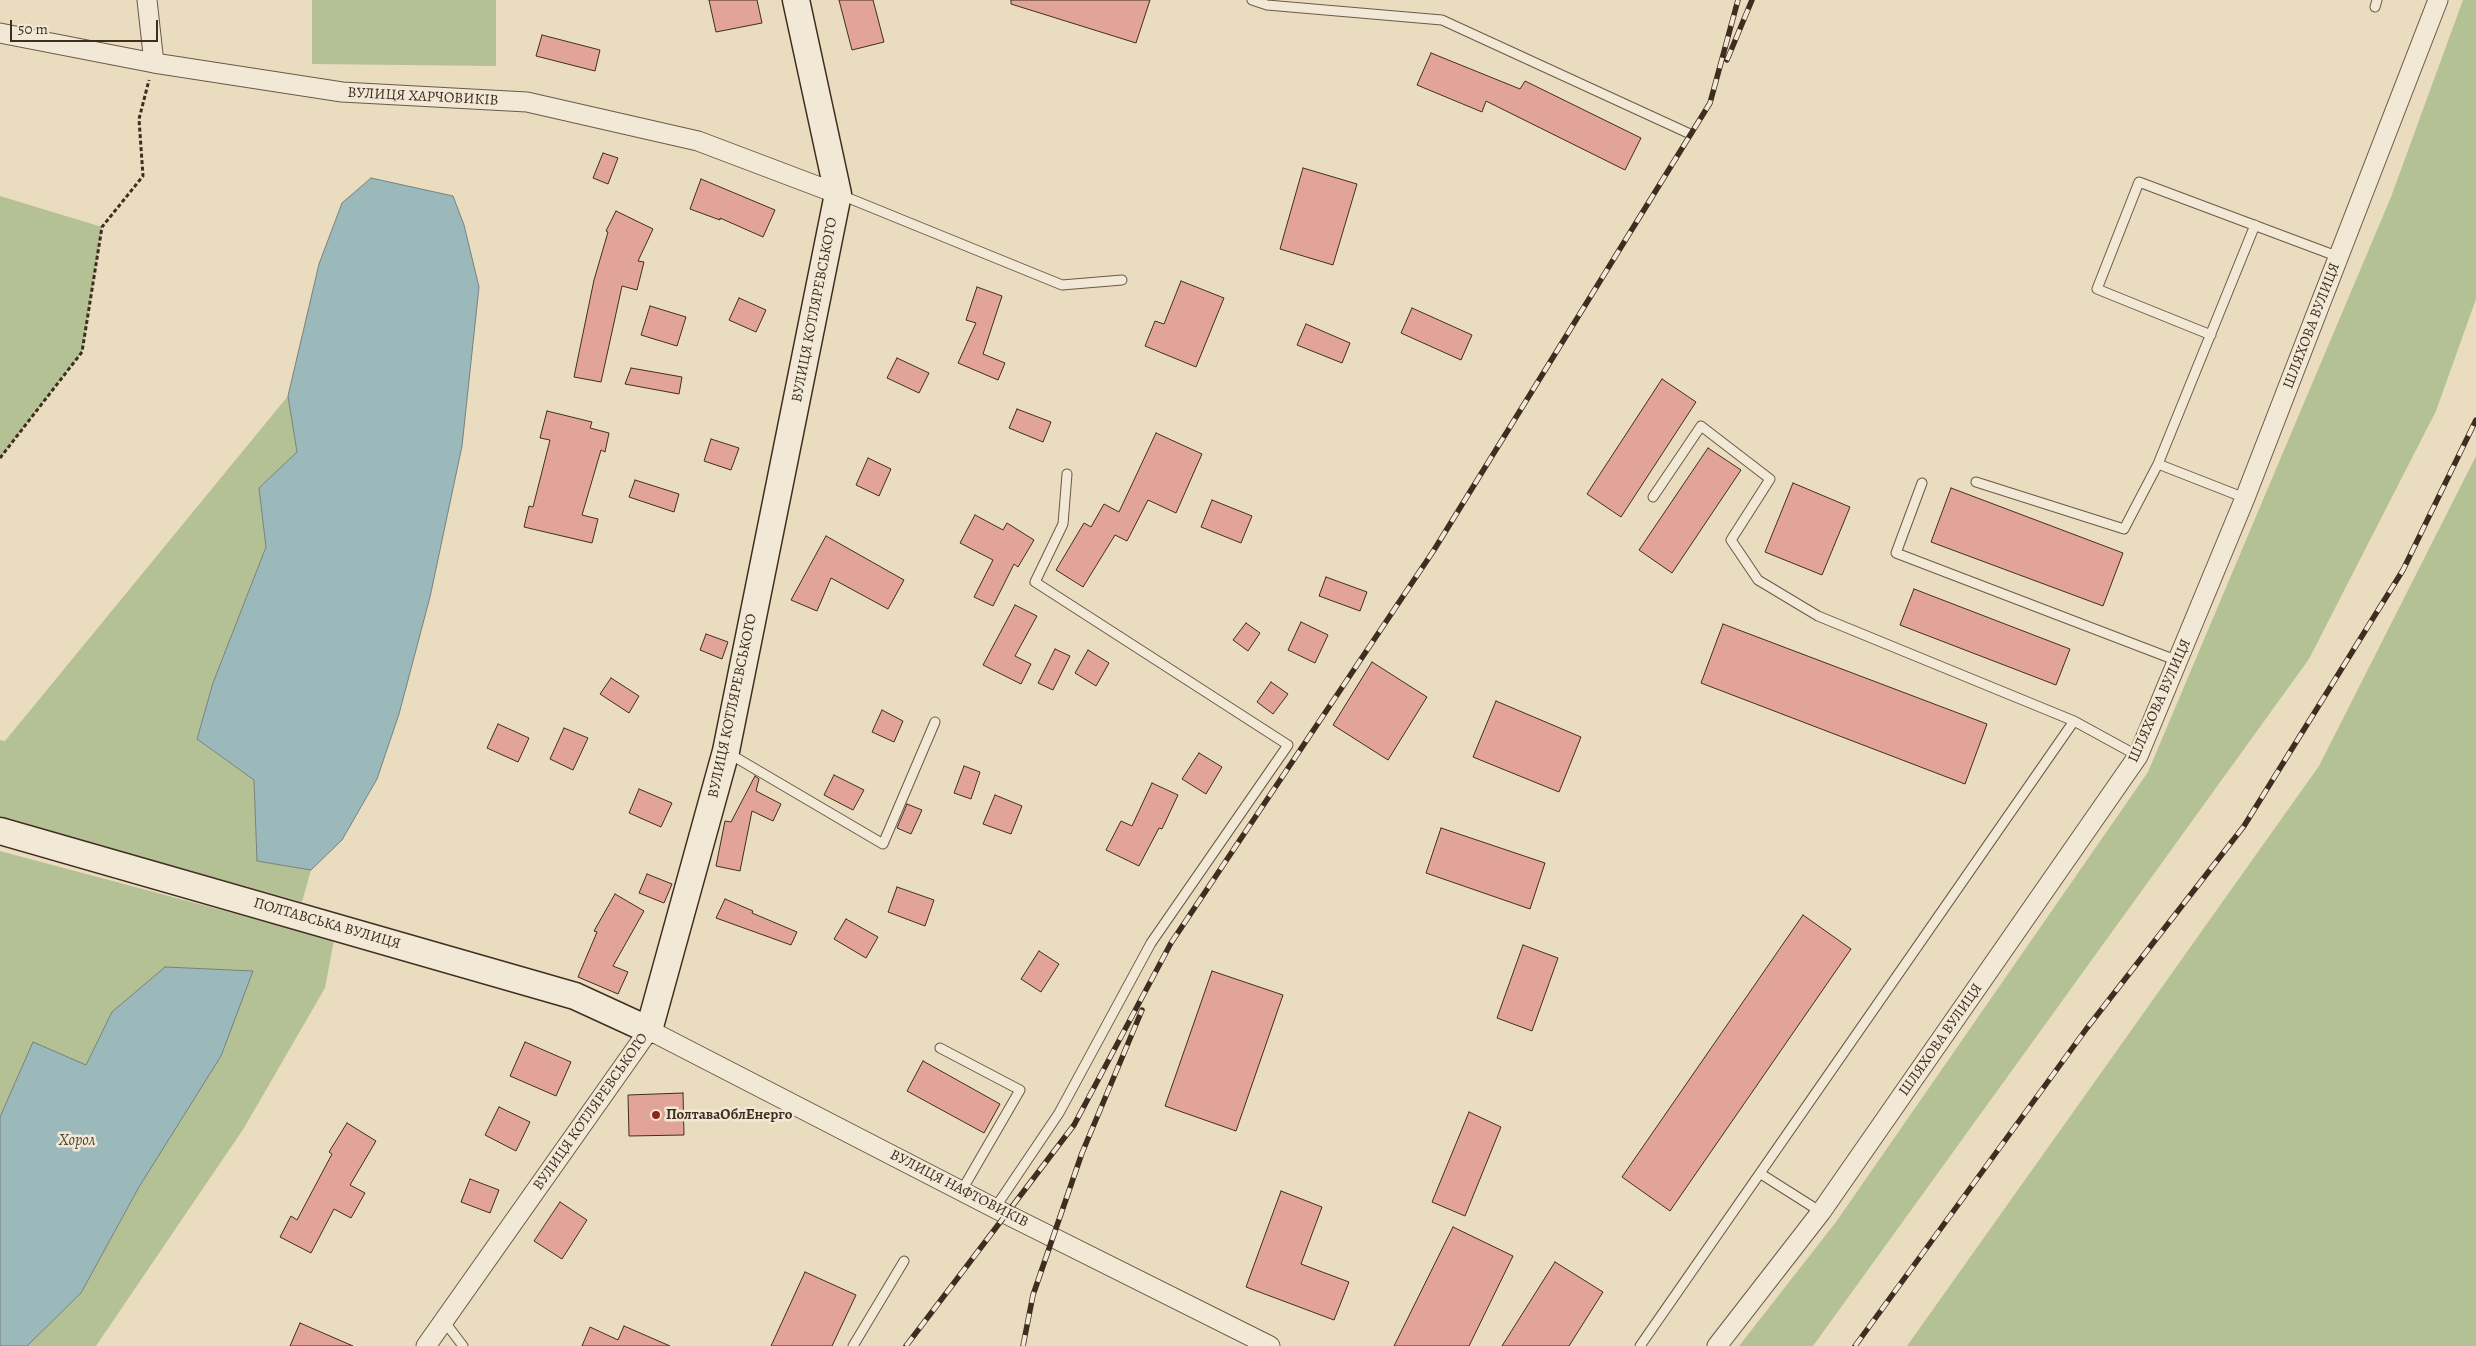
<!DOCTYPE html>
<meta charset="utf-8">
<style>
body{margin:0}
#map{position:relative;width:2476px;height:1346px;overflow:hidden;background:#eadcbf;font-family:Alegreya,serif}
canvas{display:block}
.scale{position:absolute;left:10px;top:20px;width:148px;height:22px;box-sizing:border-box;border:2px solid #412d20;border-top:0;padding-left:6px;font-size:15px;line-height:18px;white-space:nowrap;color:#412d20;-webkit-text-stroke:4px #f1e8d5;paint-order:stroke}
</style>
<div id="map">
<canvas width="2476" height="1346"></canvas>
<div class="scale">50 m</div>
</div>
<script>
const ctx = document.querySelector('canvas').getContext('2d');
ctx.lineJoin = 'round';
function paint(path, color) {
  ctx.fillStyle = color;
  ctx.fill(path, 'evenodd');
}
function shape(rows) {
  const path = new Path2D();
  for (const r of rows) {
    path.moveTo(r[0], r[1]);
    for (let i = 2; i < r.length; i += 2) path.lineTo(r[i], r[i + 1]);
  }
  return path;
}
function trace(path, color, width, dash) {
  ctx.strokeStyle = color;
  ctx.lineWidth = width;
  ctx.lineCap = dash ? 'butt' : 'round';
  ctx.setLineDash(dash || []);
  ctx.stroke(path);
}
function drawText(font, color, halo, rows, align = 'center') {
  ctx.font = font + ' Alegreya,serif';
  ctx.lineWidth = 5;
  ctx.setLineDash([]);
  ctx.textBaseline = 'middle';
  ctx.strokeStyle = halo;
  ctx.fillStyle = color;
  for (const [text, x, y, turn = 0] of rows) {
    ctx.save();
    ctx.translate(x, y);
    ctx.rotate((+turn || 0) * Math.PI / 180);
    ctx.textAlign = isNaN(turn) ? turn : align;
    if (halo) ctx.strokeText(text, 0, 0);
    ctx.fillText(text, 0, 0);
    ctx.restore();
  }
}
paint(shape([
 [312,0,496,0,496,66,312,64],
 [2463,0,2476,0,2476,299,2436,411,2309,659,1813,1346,1739,1346,1836,1222,2148,772,2391,197],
 [0,196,102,227,82,352,0,458],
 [288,396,297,453,259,488,266,547,213,683,197,739,254,780,257,861,311,870,302,902,0,818,0,740,5,741],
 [2476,456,2476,1346,1907,1346,2319,766],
 [0,851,334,940,325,988,244,1128,96,1346,27,1346,81,1293,139,1187,112,1012,86,1065,5,1106,0,1117]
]), '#b4c194');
const water = shape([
 [371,178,453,196,464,225,479,287,462,446,430,597,399,714,377,779,342,840,311,870,257,861,254,780,197,739,213,683,266,547,259,488,297,452,288,396,319,264,342,203,371,178],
 [165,967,253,971,221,1056,139,1187,81,1293,27,1346,0,1346,0,1117,33,1042,86,1065,112,1012,165,967]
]);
paint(water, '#9bb9bb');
trace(water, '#77817d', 1);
const building = shape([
 [709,0,757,0,762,23,716,32,709,0],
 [839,0,873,0,884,42,852,50,839,0],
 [1011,0,1150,0,1136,43,1011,4,1011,0],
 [542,35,600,50,595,71,536,56,542,35],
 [1431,53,1520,89,1525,81,1641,138,1625,170,1486,101,1482,112,1417,85,1431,53],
 [603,153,618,158,608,184,593,178,603,153],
 [1303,168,1357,184,1333,265,1280,249,1303,168],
 [701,179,775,210,763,237,720,218,720,220,690,209,701,179],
 [616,211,653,229,638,261,644,262,637,290,622,286,601,382,574,377,594,280,608,232,606,231,616,211],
 [1181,281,1224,298,1196,367,1145,346,1155,321,1164,324,1181,281],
 [977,287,1002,296,983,354,1005,363,998,380,958,363,976,323,966,320,977,287],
 [739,298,766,310,756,332,729,320,739,298],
 [650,306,686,317,677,346,641,335,650,306],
 [1412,308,1472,335,1461,360,1401,333,1412,308],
 [1306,324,1350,343,1342,363,1297,345,1306,324],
 [897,358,929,373,919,393,887,378,897,358],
 [631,368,682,377,679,394,625,384,631,368],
 [1662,379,1696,402,1621,517,1587,494,1662,379],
 [1017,409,1051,422,1043,442,1009,428,1017,409],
 [547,411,592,422,590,428,609,433,605,452,601,450,582,515,598,519,592,543,524,527,529,506,533,507,550,440,540,438,547,411],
 [1156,433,1202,454,1176,513,1148,500,1127,541,1115,535,1083,587,1056,570,1084,523,1091,527,1104,504,1119,512,1156,433],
 [711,439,739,448,731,470,704,461,711,439],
 [1708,448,1741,470,1672,573,1639,550,1708,448],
 [868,458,891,469,879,496,856,485,868,458],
 [635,480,679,494,674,512,629,497,635,480],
 [1793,483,1850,507,1822,575,1765,552,1793,483],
 [1951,488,2123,553,2103,606,1931,542,1951,488],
 [1212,500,1252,516,1241,543,1201,527,1212,500],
 [975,515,1003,530,1007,523,1034,540,1018,567,1014,564,993,606,974,597,993,560,960,543,975,515],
 [826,536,904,580,888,609,831,578,817,611,791,600,826,536],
 [1326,577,1367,592,1360,611,1319,596,1326,577],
 [1914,589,2070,649,2056,685,1900,625,1914,589],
 [1015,605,1037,616,1015,656,1031,664,1021,684,983,665,1015,605],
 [1301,622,1328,635,1315,663,1288,650,1301,622],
 [1246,623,1260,633,1248,651,1233,640,1246,623],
 [1723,624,1987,724,1965,784,1701,683,1723,624],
 [706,634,728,642,722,659,700,650,706,634],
 [1055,649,1070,656,1053,690,1038,683,1055,649],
 [1088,650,1109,663,1096,686,1075,673,1088,650],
 [1372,662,1427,697,1388,760,1333,725,1372,662],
 [611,678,639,696,629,713,600,694,611,678],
 [1271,682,1288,694,1273,714,1257,702,1271,682],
 [1496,701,1581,737,1559,792,1473,757,1496,701],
 [882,710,903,721,894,742,872,732,882,710],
 [498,724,529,738,518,762,487,748,498,724],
 [564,728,588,738,573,770,550,759,564,728],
 [1199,753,1222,767,1206,794,1182,779,1199,753],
 [964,766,980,772,971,799,954,793,964,766],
 [834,775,864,790,853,810,824,795,834,775],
 [755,776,759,779,756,791,781,804,773,821,752,811,740,871,716,866,725,821,731,822,755,776],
 [1152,783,1178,795,1162,829,1159,828,1139,866,1106,850,1121,821,1132,826,1152,783],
 [639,789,672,803,661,827,629,813,639,789],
 [995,795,1022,806,1011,834,983,824,995,795],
 [907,804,922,810,911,834,897,828,907,804],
 [1441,828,1545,863,1530,909,1426,873,1441,828],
 [647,874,672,884,664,903,639,893,647,874],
 [897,887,934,900,925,926,888,912,897,887],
 [615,894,644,911,613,966,628,972,618,994,578,977,597,932,594,931,615,894],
 [725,899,753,911,752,913,797,932,791,945,716,918,725,899],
 [1803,915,1851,949,1670,1211,1622,1177,1803,915],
 [846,919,878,937,866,958,834,939,846,919],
 [1523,945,1558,958,1532,1031,1497,1018,1523,945],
 [1039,951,1059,964,1041,992,1021,979,1039,951],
 [1212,971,1283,995,1236,1131,1165,1106,1212,971],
 [525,1042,571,1062,556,1096,510,1076,525,1042],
 [923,1061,1000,1104,984,1133,907,1091,923,1061],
 [683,1093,684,1135,629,1136,628,1095,683,1093],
 [499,1107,530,1122,516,1151,485,1135,499,1107],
 [1469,1112,1501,1127,1465,1216,1432,1202,1469,1112],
 [347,1123,376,1141,350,1185,365,1193,351,1218,334,1209,311,1253,280,1237,291,1216,297,1220,332,1154,329,1152,347,1123],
 [470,1179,499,1190,490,1213,461,1202,470,1179],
 [1281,1191,1322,1207,1301,1264,1349,1282,1334,1320,1246,1287,1281,1191],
 [560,1202,587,1220,562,1259,534,1241,560,1202],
 [1453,1227,1513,1256,1469,1346,1394,1346,1453,1227],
 [1555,1262,1603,1292,1569,1346,1502,1346,1555,1262],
 [805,1272,856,1295,832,1346,771,1346,805,1272],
 [300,1323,353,1346,290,1346,300,1323],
 [624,1326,670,1346,582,1346,590,1327,618,1340,624,1326]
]);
paint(building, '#e2a499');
trace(building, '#412d20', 1);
const lane = shape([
 [1252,0,1267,5,1442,20,1688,133],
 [2375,7,2377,0],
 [841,195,1062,285,1122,280],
 [2211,335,2097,289,2139,182,2339,257],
 [2158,464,2245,498],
 [1976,482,2124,529,2158,464,2255,225],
 [1922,483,1896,553,2178,661],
 [1653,497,1701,426,1770,479,1731,540,1758,580,1818,616,2074,721,2138,756],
 [728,753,883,844,935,722],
 [940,1048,1020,1090,962,1190],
 [1761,1174,1821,1212],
 [995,1208,1059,1113,1151,943,1288,745,1035,582,1063,524,1067,474],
 [444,1321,463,1346],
 [853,1346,904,1261],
 [1640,1346,2074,721]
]);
const street = shape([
 [147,0,154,63],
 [0,33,154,63,342,92,527,102,698,141,838,194],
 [426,1346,649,1030,1006,1214,1270,1346],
 [1717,1346,1821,1212,2138,756,2245,498,2438,0]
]);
const secondary = shape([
 [0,831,575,996,649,1030,726,751,838,194,796,0]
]);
trace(lane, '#6b5948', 11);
trace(street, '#6b5948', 21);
trace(secondary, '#412d20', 29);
trace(shape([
 [0,458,82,352,102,227,143,176,139,119,149,80]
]), '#412d20', 3, [4, 2.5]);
trace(lane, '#f1e8d5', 9);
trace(street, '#f1e8d5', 19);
trace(secondary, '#f1e8d5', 26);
const rail = shape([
 [1727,60,1752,0],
 [906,1346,1074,1125,1171,943,1434,550,1710,103,1738,0],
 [1023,1346,1033,1295,1082,1153,1142,1010],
 [1855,1346,2087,1028,2244,826,2403,570,2476,420]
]);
trace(rail, '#412d20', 5.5);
trace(rail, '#f1e8d5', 4, [11]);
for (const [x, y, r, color] of [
 [656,1115,5,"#8f2418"]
]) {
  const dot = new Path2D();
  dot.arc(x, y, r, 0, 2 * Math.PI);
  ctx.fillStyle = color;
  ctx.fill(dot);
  trace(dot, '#f1e8d5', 2);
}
drawText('15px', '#412d20', '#f1e8d5', [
 ["ВУЛИЦЯ ХАРЧОВИКІВ",423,97,3],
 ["ВУЛИЦЯ КОТЛЯРЕВСЬКОГО",815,310,-79],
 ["ШЛЯХОВА ВУЛИЦЯ",2312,326,-69],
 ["ШЛЯХОВА ВУЛИЦЯ",2160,701,-66],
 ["ВУЛИЦЯ КОТЛЯРЕВСЬКОГО",733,706,-78],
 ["ПОЛТАВСЬКА ВУЛИЦЯ",327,924,16],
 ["ШЛЯХОВА ВУЛИЦЯ",1941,1040,-55],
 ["ВУЛИЦЯ КОТЛЯРЕВСЬКОГО",591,1112,-55],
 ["ВУЛИЦЯ НАФТОВИКІВ",959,1189,27]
]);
drawText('bold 15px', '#412d20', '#f1e8d5', [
 ["ПолтаваОблЕнерго",666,1115]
], 'left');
drawText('italic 16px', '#53493f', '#f1e8d5', [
 ["Хорол",77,1141]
]);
</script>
